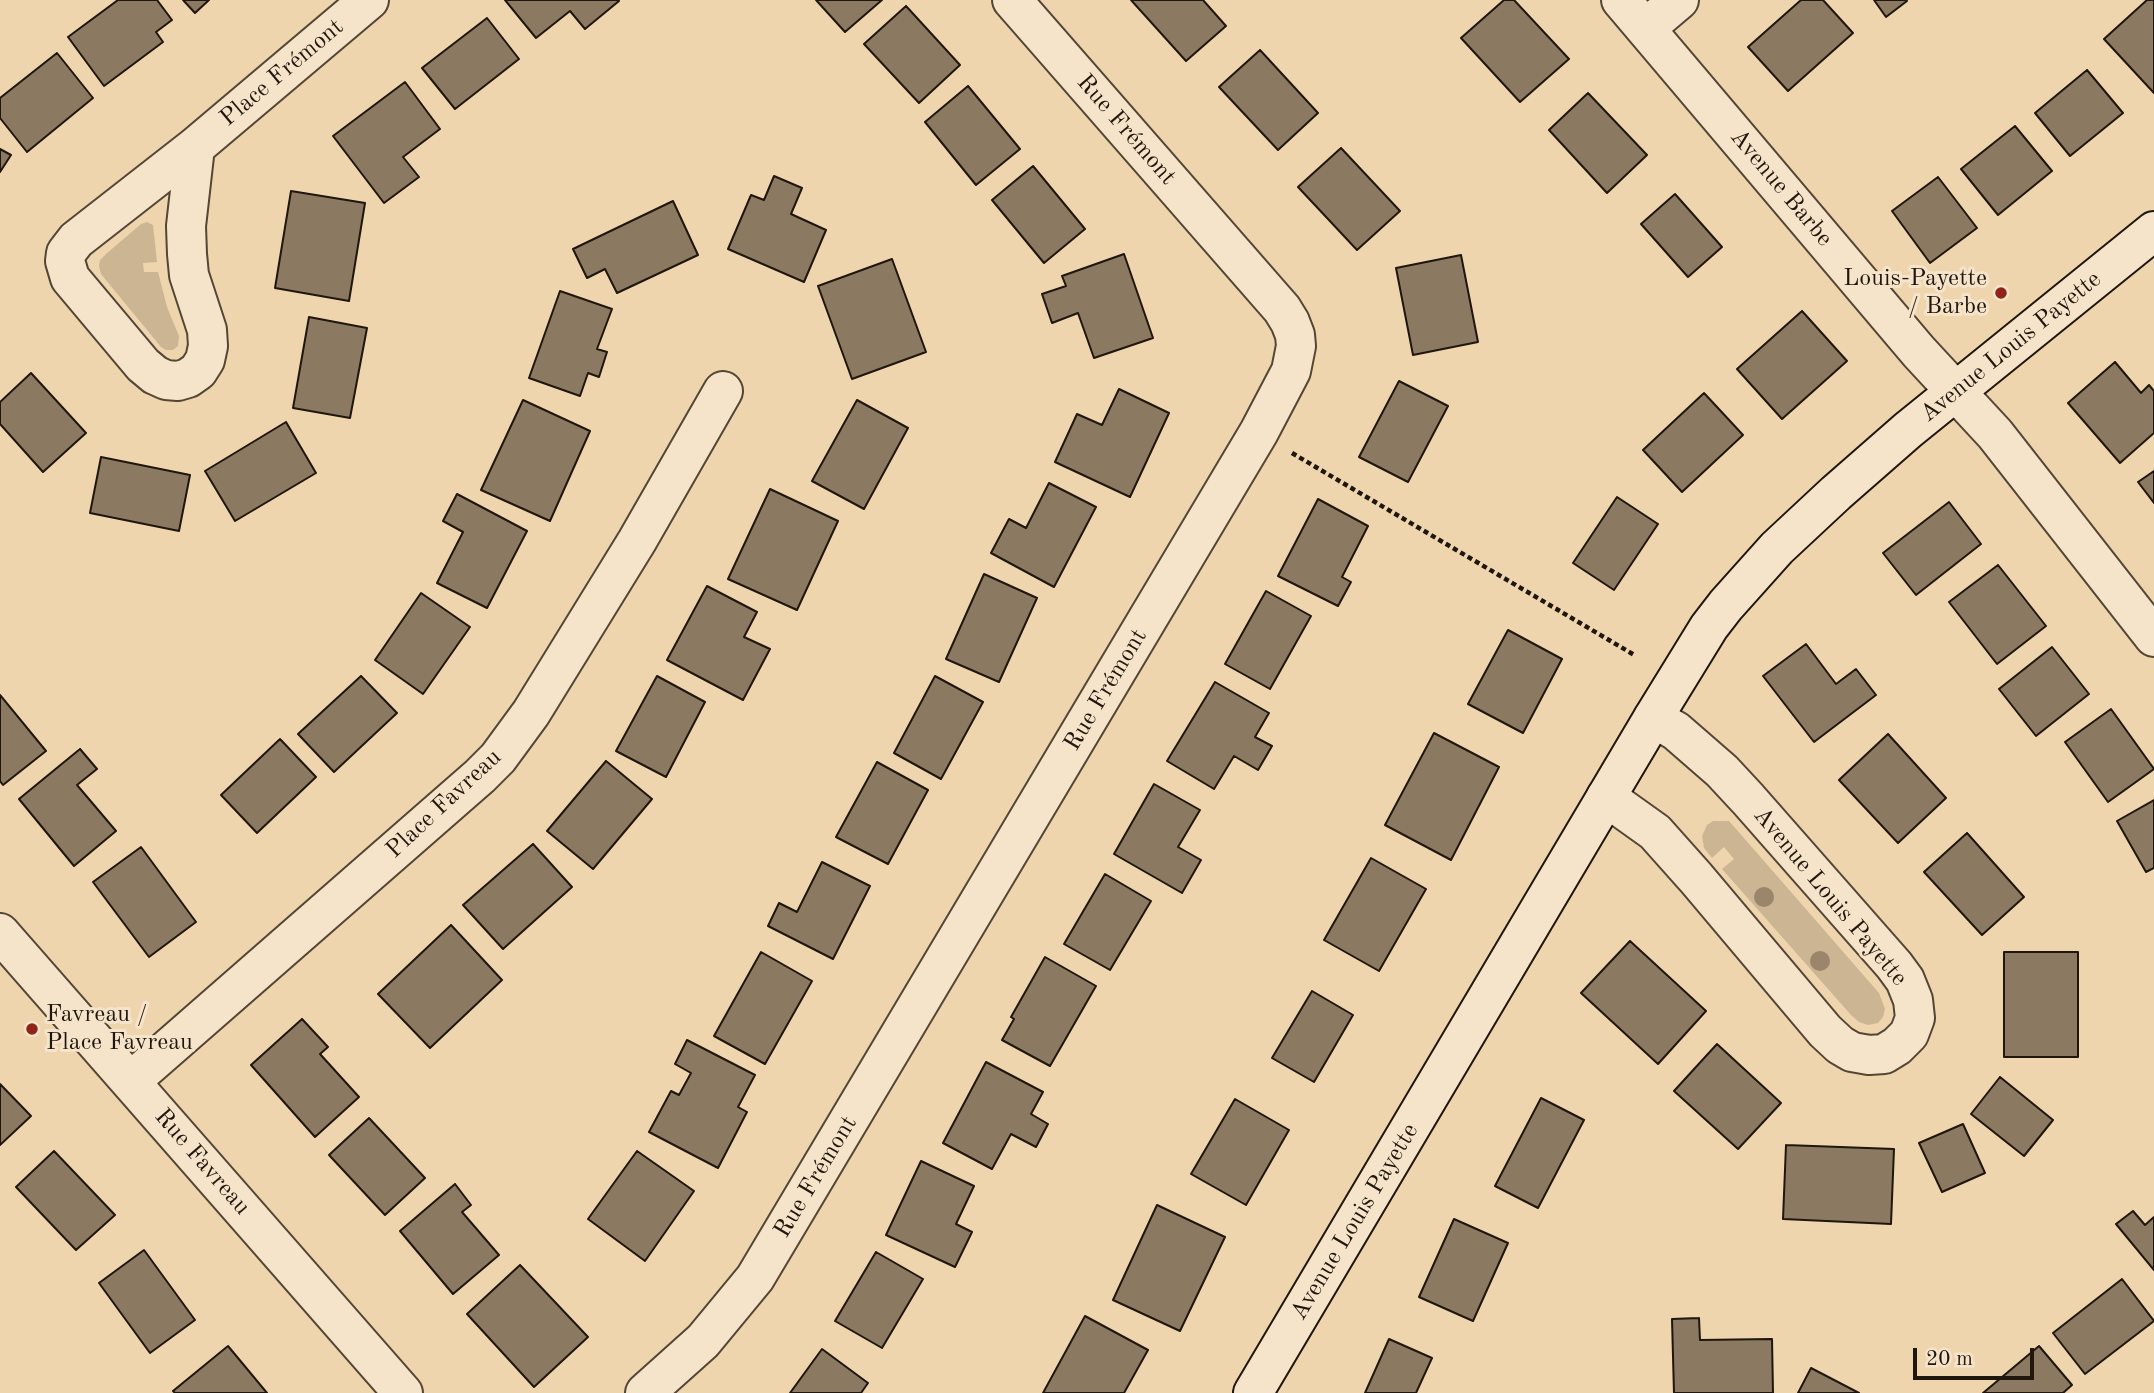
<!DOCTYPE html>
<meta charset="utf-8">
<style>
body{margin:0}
#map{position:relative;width:2154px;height:1393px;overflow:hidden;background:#efd5ae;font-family:"Old Standard TT",serif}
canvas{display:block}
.scale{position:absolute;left:1913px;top:1348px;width:121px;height:32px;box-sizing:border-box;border:4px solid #1f160d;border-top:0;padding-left:9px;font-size:21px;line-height:24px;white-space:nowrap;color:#1f160d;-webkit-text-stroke:5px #f5e4ca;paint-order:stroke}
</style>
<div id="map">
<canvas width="2154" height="1393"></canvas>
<div class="scale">20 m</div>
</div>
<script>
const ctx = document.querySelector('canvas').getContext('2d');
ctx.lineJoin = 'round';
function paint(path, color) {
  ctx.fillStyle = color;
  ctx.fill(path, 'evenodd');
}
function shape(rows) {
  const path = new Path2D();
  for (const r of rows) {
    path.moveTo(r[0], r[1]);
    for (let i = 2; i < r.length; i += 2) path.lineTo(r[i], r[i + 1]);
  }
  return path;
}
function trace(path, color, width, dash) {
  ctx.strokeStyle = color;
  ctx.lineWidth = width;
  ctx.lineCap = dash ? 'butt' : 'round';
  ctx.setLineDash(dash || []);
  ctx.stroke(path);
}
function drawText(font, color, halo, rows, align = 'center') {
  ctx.font = font + ' "Old Standard TT",serif';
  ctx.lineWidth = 6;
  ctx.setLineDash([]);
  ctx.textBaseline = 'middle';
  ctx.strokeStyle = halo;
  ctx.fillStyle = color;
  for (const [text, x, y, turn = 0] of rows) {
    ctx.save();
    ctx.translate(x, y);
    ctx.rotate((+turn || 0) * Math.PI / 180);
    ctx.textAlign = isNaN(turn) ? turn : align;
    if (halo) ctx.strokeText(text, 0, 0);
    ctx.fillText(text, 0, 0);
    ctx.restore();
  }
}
paint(shape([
 [147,222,153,225,157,262,143,263,144,272,158,272,167,307,179,336,178,346,173,350,166,350,161,347,101,274,99,266,100,260,106,254,141,224],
 [1713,821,1729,821,1737,830,1879,993,1885,1009,1883,1017,1878,1023,1868,1025,1859,1022,1851,1015,1722,869,1734,859,1724,847,1712,858,1704,848,1702,836,1707,825]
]), '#ccb593');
const building = shape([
 [118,0,157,0,172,20,156,32,163,42,104,86,68,37,118,0],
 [183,0,209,0,195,13,183,0],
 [505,0,618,0,619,1,585,29,570,11,536,38,505,0],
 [816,0,882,0,845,32,816,0],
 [1131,0,1203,0,1226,26,1186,61,1131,0],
 [1504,0,1514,0,1569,59,1520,102,1461,38,1504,0],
 [1801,0,1823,0,1853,33,1788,91,1748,47,1801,0],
 [1874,0,1906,0,1907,1,1886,17,1874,0],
 [2147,0,2154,0,2154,93,2104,39,2147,0],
 [906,6,960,65,919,103,864,44,906,6],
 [487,18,519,59,455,109,422,68,487,18],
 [1260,50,1318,113,1278,150,1219,87,1260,50],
 [57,53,93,98,27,152,0,118,0,98,57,53],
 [2087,70,2123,113,2070,156,2035,113,2087,70],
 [405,82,440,129,403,157,419,177,384,203,333,136,405,82],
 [968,86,1020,149,976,185,925,122,968,86],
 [1588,93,1647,155,1607,193,1549,130,1588,93],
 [2015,126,2052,171,1998,215,1961,169,2015,126],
 [1341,148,1400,211,1357,250,1298,187,1341,148],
 [0,149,11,155,0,172,0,149],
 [1033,166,1085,229,1044,263,992,200,1033,166],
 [774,176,802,188,791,214,826,230,804,282,728,249,751,195,764,200,774,176],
 [1938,177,1977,228,1930,263,1892,211,1938,177],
 [291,191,365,203,349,301,275,288,291,191],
 [1675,194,1722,247,1688,277,1641,224,1675,194],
 [673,201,698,255,617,293,605,269,587,278,573,249,673,201],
 [1124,254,1153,338,1094,358,1078,313,1052,323,1042,294,1066,286,1062,276,1124,254],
 [1461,255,1478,342,1413,355,1396,268,1461,255],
 [892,259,926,352,852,379,818,286,892,259],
 [560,291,612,309,597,349,607,352,599,377,588,373,580,396,529,378,560,291],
 [1802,311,1847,361,1782,419,1737,369,1802,311],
 [309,317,367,328,350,418,293,408,309,317],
 [2115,362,2141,393,2149,385,2154,391,2154,433,2120,463,2068,403,2115,362],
 [31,373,86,433,43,472,0,424,0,402,31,373],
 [1399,381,1448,406,1408,482,1359,457,1399,381],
 [1119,389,1169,413,1130,497,1055,462,1077,414,1102,425,1119,389],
 [1704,393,1743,435,1682,492,1643,450,1704,393],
 [523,400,590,431,550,521,481,490,523,400],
 [857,400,908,428,864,509,812,481,857,400],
 [286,422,316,473,235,521,205,471,286,422],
 [101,457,190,475,179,531,90,513,101,457],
 [2154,471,2154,503,2138,482,2154,471],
 [1049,483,1096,507,1054,587,991,553,1009,519,1026,528,1049,483],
 [770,489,838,521,797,610,728,579,770,489],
 [457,494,527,531,487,608,437,583,463,532,443,521,457,494],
 [1617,497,1658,524,1614,590,1573,563,1617,497],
 [1318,499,1368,526,1342,577,1351,582,1338,606,1278,576,1318,499],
 [1949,502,1981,544,1916,595,1883,553,1949,502],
 [1998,565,2046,626,1997,664,1949,602,1998,565],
 [984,574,1037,598,999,682,946,659,984,574],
 [707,586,757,612,744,637,770,649,743,700,667,660,707,586],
 [1266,591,1311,616,1270,689,1225,664,1266,591],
 [421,593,470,627,423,694,375,660,421,593],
 [1508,630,1562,659,1523,733,1468,704,1508,630],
 [1806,644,1836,684,1856,669,1876,695,1814,742,1763,676,1806,644],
 [2052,647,2089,694,2036,736,1999,689,2052,647],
 [361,676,397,713,334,772,298,734,361,676],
 [657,676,705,702,666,777,616,751,657,676],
 [935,676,983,702,941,779,894,753,935,676],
 [1215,682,1269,713,1255,737,1272,746,1258,770,1234,756,1214,789,1167,761,1215,682],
 [0,695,46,751,3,785,0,781,0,695],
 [2111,709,2154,769,2108,802,2065,742,2111,709],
 [1434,733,1499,767,1451,860,1385,825,1434,733],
 [1888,734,1946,798,1898,843,1839,780,1888,734],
 [280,739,316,777,257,833,221,795,280,739],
 [80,749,97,769,77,785,116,831,74,866,19,799,80,749],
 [606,761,652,799,593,869,547,831,606,761],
 [877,762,928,790,888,864,836,837,877,762],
 [1154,784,1200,810,1178,847,1201,860,1182,893,1114,854,1154,784],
 [2154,800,2154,868,2146,872,2117,821,2154,800],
 [1967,833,2024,897,1982,935,1924,872,1967,833],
 [533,844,572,887,503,949,463,905,533,844],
 [141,847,196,922,149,957,93,882,141,847],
 [1371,858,1426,889,1379,971,1324,940,1371,858],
 [822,862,870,886,833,959,768,926,779,903,797,912,822,862],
 [1105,874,1151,901,1110,970,1064,944,1105,874],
 [451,925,502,980,430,1048,378,994,451,925],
 [1630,941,1706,1011,1658,1064,1581,993,1630,941],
 [761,952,812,981,765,1064,714,1036,761,952],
 [2004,952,2078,952,2078,1057,2004,1057,2004,952],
 [1045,957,1096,986,1050,1066,1002,1040,1014,1019,1011,1017,1045,957],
 [1312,991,1353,1015,1314,1082,1272,1058,1312,991],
 [302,1019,328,1047,320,1054,359,1097,315,1137,251,1065,302,1019],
 [687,1040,755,1075,738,1107,747,1112,718,1168,649,1132,671,1091,679,1095,691,1073,675,1064,687,1040],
 [1717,1044,1781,1103,1738,1149,1674,1091,1717,1044],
 [986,1062,1043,1092,1031,1114,1048,1124,1036,1147,1011,1134,992,1169,943,1143,986,1062],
 [2000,1077,2053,1120,2024,1156,1971,1114,2000,1077],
 [0,1084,31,1116,0,1145,0,1084],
 [1541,1098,1584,1120,1538,1208,1495,1186,1541,1098],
 [1235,1099,1289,1130,1246,1205,1191,1174,1235,1099],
 [369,1118,425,1178,385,1215,329,1155,369,1118],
 [1963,1124,1985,1173,1942,1192,1919,1143,1963,1124],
 [1786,1145,1894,1149,1891,1224,1783,1219,1786,1145],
 [54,1151,115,1215,76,1250,16,1187,54,1151],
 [637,1151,694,1191,645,1261,588,1219,637,1151],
 [921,1161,974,1186,956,1224,972,1232,955,1267,886,1235,921,1161],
 [455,1184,471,1205,462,1212,499,1255,453,1294,400,1231,455,1184],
 [1157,1205,1225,1237,1180,1331,1113,1300,1157,1205],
 [2133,1211,2145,1225,2154,1217,2154,1270,2116,1224,2133,1211],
 [1454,1219,1508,1243,1473,1321,1419,1297,1454,1219],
 [144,1250,195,1320,150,1353,99,1283,144,1250],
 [876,1252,923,1279,882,1348,835,1321,876,1252],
 [520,1265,588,1337,534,1387,467,1314,520,1265],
 [2122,1279,2154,1321,2085,1374,2053,1333,2122,1279],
 [1085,1316,1148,1350,1124,1393,1043,1393,1085,1316],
 [1699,1318,1700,1340,1772,1339,1773,1393,1674,1393,1672,1319,1699,1318],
 [1389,1339,1432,1358,1416,1393,1365,1393,1389,1339],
 [228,1346,267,1393,175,1393,173,1391,228,1346],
 [2039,1346,2072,1385,2063,1393,1983,1393,2039,1346],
 [822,1349,868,1383,861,1393,790,1393,822,1349],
 [1811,1368,1859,1393,1798,1393,1811,1368]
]);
paint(building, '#8b7961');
trace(building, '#1f160d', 2);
const street = shape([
 [1621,0,1919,352,1995,434,2154,637],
 [1646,28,1679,0],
 [195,147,186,226,187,254,189,275,207,330,208,346,205,360,198,371,188,378,178,381,166,380,155,375,143,365,70,278,65,261,66,253,76,240,195,147,369,0],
 [1606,797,1655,832,1696,878,1825,1031,1840,1045,1852,1052,1869,1055,1884,1054,1897,1046,1909,1034,1915,1018,1913,1000,1905,980,1894,965,1748,799,1722,771,1676,731,1653,718],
 [0,933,403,1393],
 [131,1081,480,776,498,758,531,713,637,541,723,391],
 [645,1393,703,1341,755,1278,1259,432,1291,371,1296,346,1295,335,1290,322,1282,309,1012,0]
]);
const secondary = shape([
 [1253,1393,1653,718,1709,627,1726,605,1777,548,1836,493,1908,430,2154,231]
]);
trace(street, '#534635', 42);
trace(secondary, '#1f160d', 42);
trace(shape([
 [1292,453,1636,656]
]), '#1f160d', 4.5, [5, 3.5]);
trace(street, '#f5e4ca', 38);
trace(secondary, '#f5e4ca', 38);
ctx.fillStyle = '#99866b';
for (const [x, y] of [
 [1764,897],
 [1820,961]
]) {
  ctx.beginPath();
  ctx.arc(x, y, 10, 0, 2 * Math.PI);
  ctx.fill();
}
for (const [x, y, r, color] of [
 [2001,293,7,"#8f2418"],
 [32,1029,7,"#8f2418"]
]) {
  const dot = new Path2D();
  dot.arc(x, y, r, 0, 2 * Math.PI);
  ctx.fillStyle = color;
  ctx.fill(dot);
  trace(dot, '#f5e4ca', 2.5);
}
drawText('24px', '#1f160d', '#f5e4ca', [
 ["Place Frémont",282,73,-40],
 ["Rue Frémont",1126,130,49],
 ["Avenue Barbe",1781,188,50],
 ["Avenue Louis Payette",2011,347,-39],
 ["Rue Frémont",1106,690,-59],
 ["Place Favreau",444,804,-43],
 ["Avenue Louis Payette",1830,897,50],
 ["Rue Favreau",202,1162,49],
 ["Rue Frémont",816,1177,-59],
 ["Avenue Louis Payette",1355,1222,-59]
]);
drawText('24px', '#1f160d', '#f5e4ca', [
 ["Louis-Payette",1987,279],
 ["/ Barbe",1987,307],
 ["Favreau /",46,1015,"left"],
 ["Place Favreau",46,1043,"left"]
], 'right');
</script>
